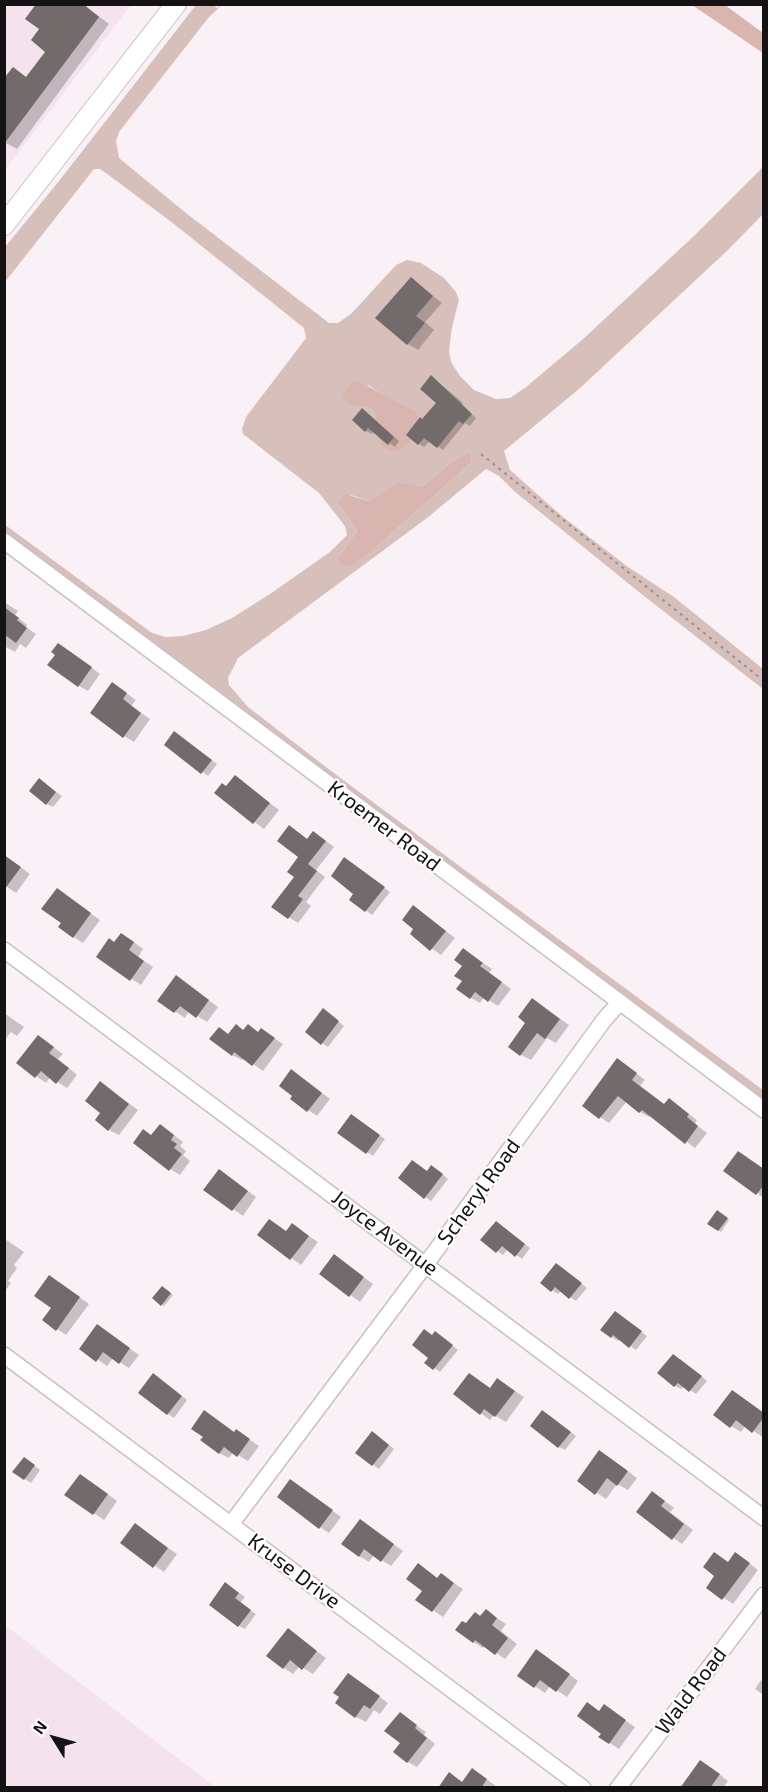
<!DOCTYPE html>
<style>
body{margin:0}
#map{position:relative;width:768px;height:1792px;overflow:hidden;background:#faf1f6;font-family:"Exo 2",sans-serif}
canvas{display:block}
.frame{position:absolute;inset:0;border:6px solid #151213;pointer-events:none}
.north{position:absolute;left:24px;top:1708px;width:60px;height:60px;-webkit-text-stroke:4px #fff;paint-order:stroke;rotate:307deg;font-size:16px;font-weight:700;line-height:24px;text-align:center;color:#151213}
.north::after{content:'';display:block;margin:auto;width:21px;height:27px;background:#151213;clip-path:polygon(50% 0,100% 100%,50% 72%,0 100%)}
</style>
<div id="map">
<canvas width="768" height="1792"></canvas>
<div class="frame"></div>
<div class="north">N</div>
</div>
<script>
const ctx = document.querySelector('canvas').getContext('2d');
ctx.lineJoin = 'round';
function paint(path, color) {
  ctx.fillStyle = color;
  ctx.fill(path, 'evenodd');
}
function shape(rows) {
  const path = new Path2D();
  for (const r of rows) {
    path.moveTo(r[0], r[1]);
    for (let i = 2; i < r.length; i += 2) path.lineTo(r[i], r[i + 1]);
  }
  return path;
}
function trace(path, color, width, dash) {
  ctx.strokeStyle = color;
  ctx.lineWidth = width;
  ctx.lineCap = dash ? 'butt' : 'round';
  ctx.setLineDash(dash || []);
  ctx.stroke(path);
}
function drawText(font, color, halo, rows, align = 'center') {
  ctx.font = font + ' "Exo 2",sans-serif';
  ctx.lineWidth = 4.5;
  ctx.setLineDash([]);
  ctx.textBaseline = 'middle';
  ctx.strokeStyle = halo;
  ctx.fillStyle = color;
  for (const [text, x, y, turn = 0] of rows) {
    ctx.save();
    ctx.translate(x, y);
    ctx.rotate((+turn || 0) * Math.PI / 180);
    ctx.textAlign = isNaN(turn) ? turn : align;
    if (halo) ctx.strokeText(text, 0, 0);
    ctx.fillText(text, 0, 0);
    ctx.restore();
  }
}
paint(shape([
 [5,5,131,5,5,170],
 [5,1625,215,1787,5,1787]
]), '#f4e3ec');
paint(shape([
 [196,5,213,5,217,8,222,5,209,17,119,132,116,141,119,158,186,213,329,323,338,323,352,313,396,265,407,260,421,263,444,278,456,292,459,300,452,327,449,351,451,362,460,376,474,390,496,399,510,398,526,387,582,340,695,235,763,167,763,214,729,249,579,389,504,451,510,470,563,517,628,567,674,597,763,669,763,689,639,592,514,491,499,476,486,469,427,518,238,658,228,678,229,685,248,707,339,777,763,1090,763,1100,5,531,4,524,152,633,166,637,183,636,206,630,232,618,270,594,330,552,347,535,345,526,319,493,243,434,242,429,246,417,306,338,304,328,174,224,114,179,100,169,94,169,5,282,5,247,59,181],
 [368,385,385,396,378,427,376,411,365,406],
 [471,454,472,461,461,472,374,549,338,558,357,531,338,503,351,495,369,501,399,484,423,486,450,463,463,455]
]), '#d7bfbb');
paint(shape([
 [725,5,763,33,763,53,692,5],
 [358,381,416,412,418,420,413,437,406,447,397,451,391,451,384,447,378,437,375,411,365,406,352,406,342,398,350,384],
 [471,453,472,461,461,472,374,549,356,562,347,566,342,565,338,558,357,531,338,503,345,494,369,501,399,483,423,486,450,463,463,455]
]), '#d9b5b0');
paint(shape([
 [83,4,109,24,17,149,4,142,13,69,28,78,48,52,41,29],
 [411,279,442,303,425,322,434,330,418,350,408,344,378,318],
 [431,377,460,400,463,403,461,405,476,418,470,426,465,423,443,450,430,441,424,447,419,444,423,421,438,403],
 [362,410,399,441,395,447,374,431,372,434,366,431],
 [4,602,18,611,15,615,27,625,26,627,36,634,26,648,20,644,15,652,4,646],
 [68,650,100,674,88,691,79,686],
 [122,690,136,700,131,706,150,719,134,742,124,736],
 [175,733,217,764,208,776,166,744],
 [235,777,279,810,264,829,216,793,227,788],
 [45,784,62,796,53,807,47,804],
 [298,832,308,840,322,838,334,847,316,870,325,877,306,902,311,906,298,923,273,907,296,876,300,857],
 [4,855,30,874,16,893,4,885],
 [351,863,390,892,372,915,351,899,355,894],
 [67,896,100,920,83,943,74,937,63,923],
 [414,907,455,938,441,955,412,934,415,929],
 [131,940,143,949,138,957,153,967,141,985,98,957,115,944],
 [464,950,492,969,489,973,511,989,498,1006,484,997,480,1003,471,998,464,981],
 [186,983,218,1007,207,1022,189,1011,185,1018,159,1000],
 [533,1000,569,1025,556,1043,547,1038,531,1060,521,1055],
 [4,1013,24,1027,17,1036,11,1032,4,1041],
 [329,1014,344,1026,328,1047,322,1043],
 [248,1026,259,1033,262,1030,283,1044,263,1071,244,1058,242,1060,232,1055,229,1035,244,1031],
 [39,1037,63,1054,58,1059,77,1075,67,1088,50,1077,46,1083,18,1063],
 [627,1066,645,1080,640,1086,665,1105,669,1100,697,1120,695,1124,707,1133,695,1148,651,1115,649,1117,640,1112,627,1101,609,1123,600,1117],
 [301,1077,330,1099,317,1116,308,1110],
 [101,1083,138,1110,119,1135,109,1130,102,1113],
 [357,1120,385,1139,373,1156,367,1152],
 [170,1132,183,1142,180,1146,186,1151,183,1155,190,1161,180,1175,170,1169,153,1136],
 [764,1169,764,1198,725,1171],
 [438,1170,448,1179,431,1201,425,1197,428,1172],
 [229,1177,256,1197,243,1216,206,1190],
 [718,1212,729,1220,721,1232,709,1223],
 [292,1225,318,1242,301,1265,259,1235,287,1232],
 [502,1226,530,1248,522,1259,508,1249,503,1255,482,1240],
 [5,1239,24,1252,14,1265,17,1268,8,1281,11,1283,5,1291],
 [335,1256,373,1284,360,1302,321,1274],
 [562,1269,587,1288,576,1301,561,1291,558,1294,542,1283],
 [59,1282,89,1304,66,1335,57,1329,53,1308],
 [165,1289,173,1295,164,1306,161,1304],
 [621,1316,647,1336,636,1350,620,1339,618,1341,612,1337,602,1330],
 [107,1332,139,1355,129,1368,113,1358,107,1366,81,1348],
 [433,1337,442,1337,458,1350,440,1372,426,1362,430,1358],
 [680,1359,707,1381,696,1394,684,1386,681,1389,675,1386],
 [469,1375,491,1389,498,1380,524,1397,506,1422,494,1415,490,1420,455,1394],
 [159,1378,187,1400,174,1418,168,1414],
 [742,1397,764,1414,763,1437,745,1426,741,1432,731,1426],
 [549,1415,576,1436,565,1450,559,1447],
 [237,1431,259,1446,248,1461,233,1452,229,1458,219,1453],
 [378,1436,394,1449,379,1469,357,1453],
 [610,1458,637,1478,628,1490,617,1484,606,1499,579,1481],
 [30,1462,40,1470,31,1483,14,1472],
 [90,1481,117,1501,104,1520,66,1494],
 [291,1481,341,1517,329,1533,320,1527],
 [662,1499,674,1508,670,1512,693,1530,682,1544,638,1512],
 [135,1525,177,1554,164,1572,122,1542],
 [370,1527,403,1551,391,1566,374,1555,369,1562,359,1556],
 [715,1554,729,1563,745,1560,758,1570,733,1604,708,1587,716,1575],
 [428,1571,438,1579,441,1575,463,1589,443,1617,417,1599,424,1591],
 [232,1588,245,1597,240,1603,256,1614,245,1629,239,1626],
 [486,1611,506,1624,501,1631,517,1644,505,1659,485,1645,483,1648,473,1642,466,1625,481,1617],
 [288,1630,326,1658,313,1674,300,1666,293,1674,284,1668],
 [546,1657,578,1681,567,1697,550,1686,545,1693,519,1675],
 [761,1680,764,1682,764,1695,755,1689],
 [358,1681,388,1703,380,1714,374,1710,366,1722,356,1717],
 [588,1704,600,1712,604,1706,635,1727,619,1749,610,1743],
 [400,1714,426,1732,424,1735,435,1744,417,1767,408,1762,402,1743],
 [710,1767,728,1781,723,1788,682,1788],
 [482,1776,496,1786,495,1788,440,1788,463,1783]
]), '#0003');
paint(shape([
 [36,4,83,4,99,17,4,144,4,78,13,67,26,77,45,52,31,40,39,29,25,19],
 [411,277,433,296,416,316,425,323,407,345,375,318],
 [431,375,472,414,463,424,459,421,437,448,424,438,418,445,406,435,420,417,422,419,436,403,420,389],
 [362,408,394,437,388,445,368,428,365,432,352,420],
 [4,607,19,618,17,620,27,628,16,643,5,635,4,637],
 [58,643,92,667,78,687,47,665,55,655,51,652],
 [112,682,127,693,123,699,141,713,123,738,90,713],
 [174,731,212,760,201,774,164,745],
 [235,775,270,803,253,824,214,793,222,783,226,786],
 [39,778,56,792,46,805,29,791],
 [289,825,307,839,313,831,326,841,308,864,317,871,298,896,303,899,288,919,271,907,294,877,287,872,298,857,277,841],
 [4,855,21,867,4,890],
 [344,857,385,887,365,912,349,900,353,894,331,876],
 [57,888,91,913,73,938,58,927,61,923,41,909],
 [413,905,446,931,430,951,410,934,413,929,402,920],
 [121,933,134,942,129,950,144,961,130,981,96,957,109,938,114,942],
 [463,948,483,963,480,966,502,982,488,1002,475,992,470,999,456,989,462,981,454,976,462,966,454,960],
 [176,975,209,1000,196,1018,180,1006,174,1013,157,1001],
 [532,998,560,1019,545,1039,537,1033,520,1056,508,1047,525,1023,518,1017],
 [323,1008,339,1021,321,1045,305,1032],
 [236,1024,243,1030,248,1024,258,1032,261,1028,275,1038,252,1066,234,1052,232,1056,209,1039,219,1027,228,1034],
 [38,1035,54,1047,49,1053,69,1068,56,1084,41,1071,35,1078,16,1063],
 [617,1058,637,1073,632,1080,664,1104,669,1098,689,1114,687,1117,698,1126,685,1144,642,1110,639,1113,618,1096,599,1119,582,1106],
 [291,1069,322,1093,307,1112,290,1099,292,1096,279,1086],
 [100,1081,129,1104,108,1131,95,1120,100,1113,85,1101],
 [351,1114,380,1135,366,1154,337,1133],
 [160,1124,174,1135,171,1140,177,1144,174,1148,182,1154,169,1171,133,1143,143,1129,151,1135],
 [738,1151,764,1169,764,1185,756,1195,723,1171],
 [412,1160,427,1171,431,1165,443,1174,424,1199,398,1178],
 [219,1169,248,1191,232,1211,203,1190],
 [717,1210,728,1218,718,1231,707,1224],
 [269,1219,286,1231,292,1223,309,1236,290,1260,257,1235],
 [496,1221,525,1244,515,1257,502,1246,496,1253,480,1240],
 [334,1254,364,1277,349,1297,319,1274],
 [556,1263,582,1283,569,1299,555,1287,551,1292,540,1283],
 [49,1275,80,1297,56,1331,42,1320,51,1308,34,1296],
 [162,1286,171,1293,161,1306,152,1298],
 [615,1311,642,1331,629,1348,613,1335,611,1338,600,1330],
 [97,1324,130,1348,119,1364,103,1352,96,1362,79,1349],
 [424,1329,432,1335,435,1331,453,1345,433,1370,424,1363,428,1358,412,1345],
 [673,1354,702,1376,689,1392,678,1383,674,1387,657,1373],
 [153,1373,182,1396,167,1415,138,1393],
 [469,1373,490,1388,497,1378,515,1391,495,1417,484,1409,480,1415,453,1394],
 [732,1390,764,1413,764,1417,752,1433,736,1420,730,1428,713,1415],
 [204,1410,234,1432,236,1429,250,1439,237,1457,224,1447,219,1454,200,1440,203,1437,191,1429],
 [542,1410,571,1432,558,1448,530,1426],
 [372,1431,389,1445,372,1466,355,1453],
 [599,1450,628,1471,617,1486,607,1478,595,1495,577,1481],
 [24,1457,35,1465,24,1480,12,1472],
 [80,1474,108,1494,93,1515,64,1495],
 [290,1479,333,1510,319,1529,277,1497],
 [652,1491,665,1501,661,1506,684,1524,672,1540,636,1512],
 [360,1519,394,1544,381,1562,364,1549,359,1557,341,1544],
 [135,1523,168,1548,153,1568,120,1543],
 [714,1552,728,1562,735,1552,750,1563,722,1600,706,1588,714,1576,703,1567],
 [418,1563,437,1578,441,1573,454,1583,432,1612,415,1600,422,1591,406,1579],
 [225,1582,239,1593,235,1598,251,1610,238,1627,209,1605],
 [486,1609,497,1618,492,1625,508,1638,495,1655,475,1640,473,1643,455,1630,462,1621,466,1623,475,1612,480,1616],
 [288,1628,317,1651,302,1670,290,1660,283,1669,266,1656],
 [536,1649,570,1674,556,1692,540,1680,534,1688,517,1676],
 [348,1673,380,1696,370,1709,364,1705,355,1718,335,1703,339,1697,333,1693],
 [587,1702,599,1711,604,1704,626,1720,609,1744,598,1737,601,1734,577,1716],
 [400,1712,417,1725,415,1728,427,1738,407,1763,393,1752,400,1743,384,1731],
 [700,1760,720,1774,710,1788,680,1788],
 [472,1768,487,1779,481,1788,438,1788,449,1772,462,1782]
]), '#736a6c');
const minor = shape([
 [4,541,764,1110],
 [4,950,764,1518],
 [4,1355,583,1788],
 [231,1524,426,1264,604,1020,619,1003],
 [618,1788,764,1595]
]);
const major = shape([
 [4,225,176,4]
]);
trace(minor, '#cac1c5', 18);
trace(major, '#cac1c5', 22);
trace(shape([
 [481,454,764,681]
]), '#968f93', 2, [3, 4.5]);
trace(minor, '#fff', 15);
trace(major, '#fff', 20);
drawText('21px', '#151213', '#fff', [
 ["Kroemer Road",384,826,37],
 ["Scheryl Road",479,1192,-54],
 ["Joyce Avenue",385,1233,37],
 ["Kruse Drive",294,1571,37],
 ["Wald Road",691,1691,-53]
]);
</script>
